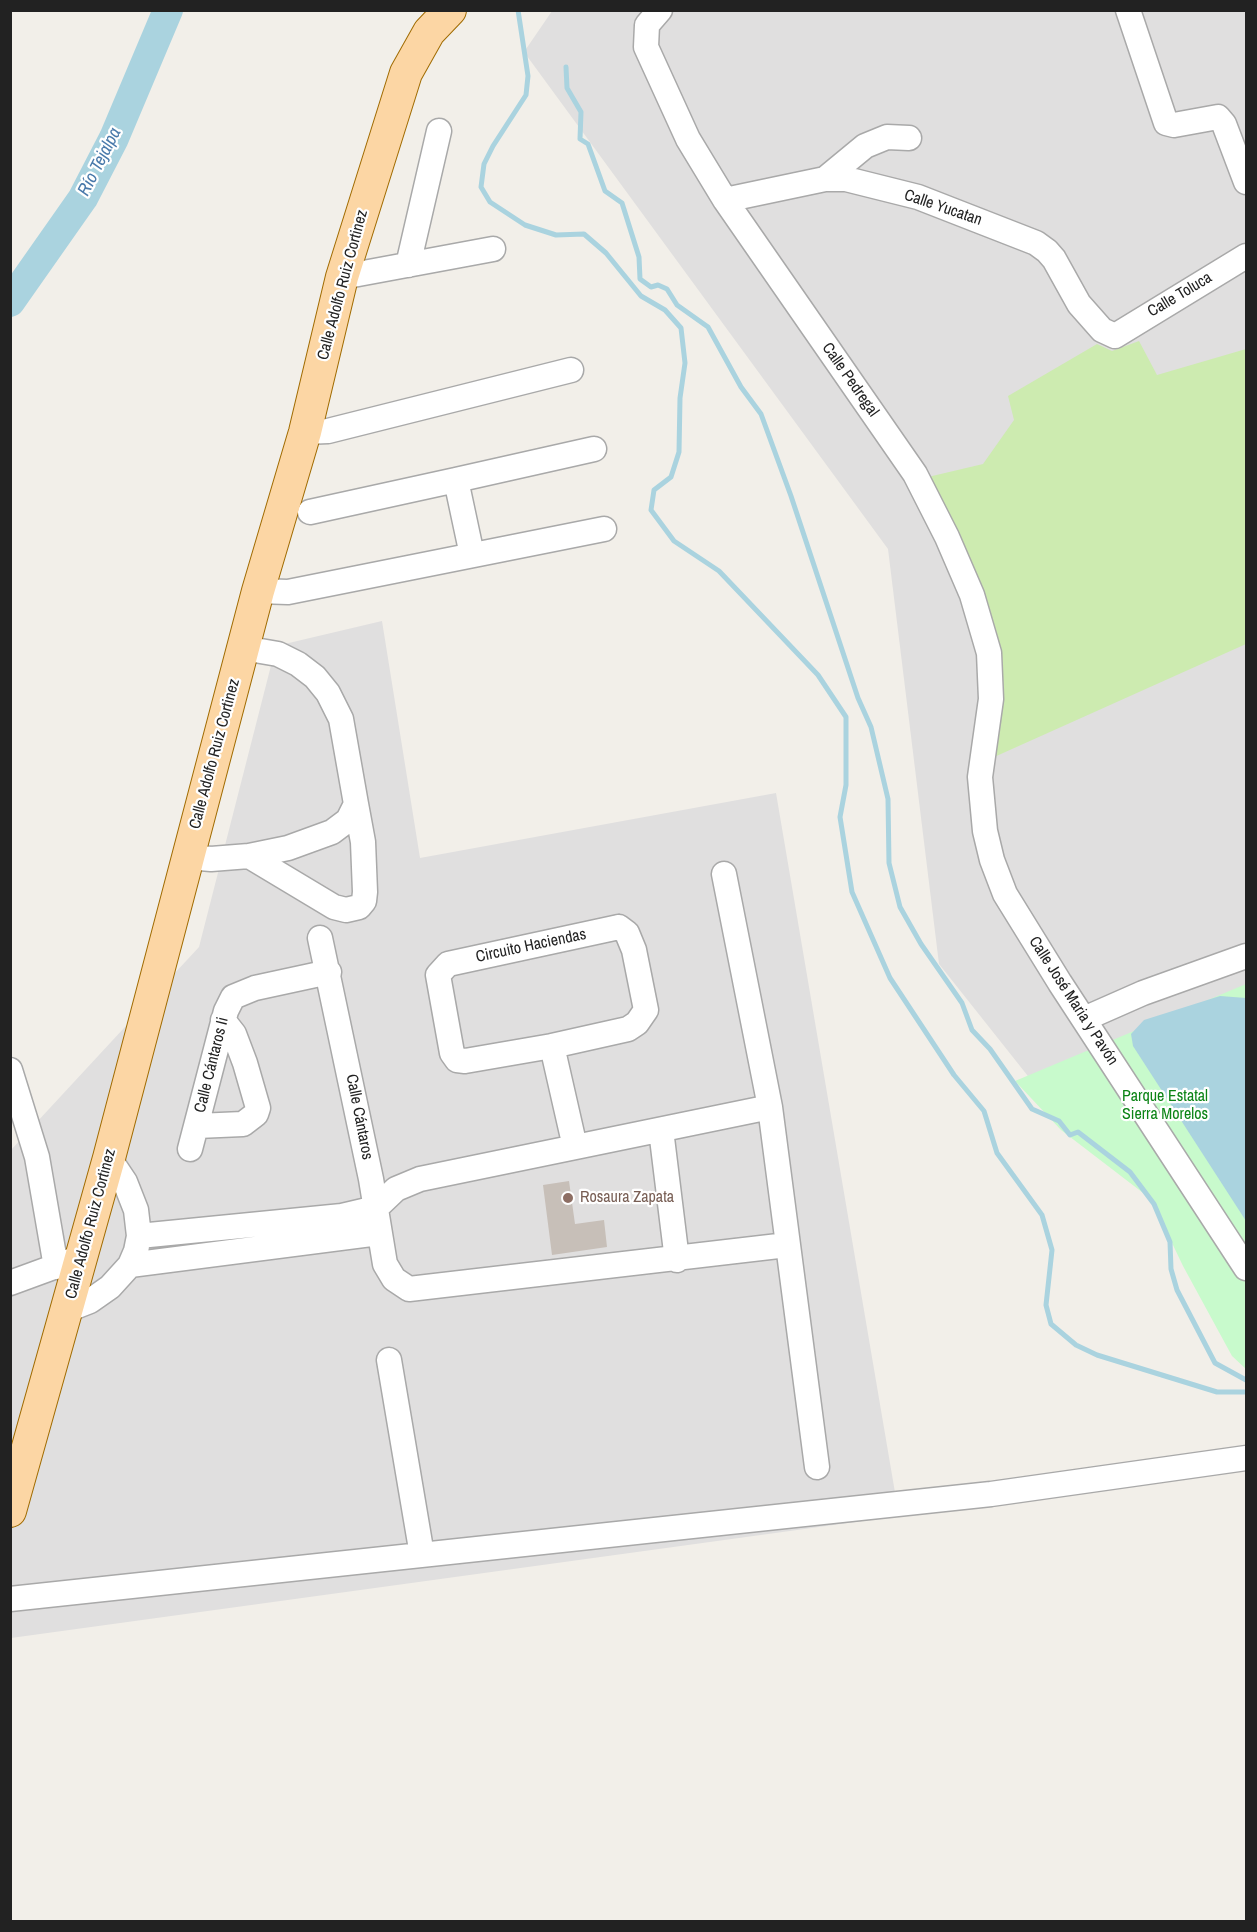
<!DOCTYPE html>
<meta charset="utf-8">
<style>
body{margin:0}
#map{position:relative;width:1257px;height:1932px;overflow:hidden;background:#f2efe9;font-family:"Archivo Narrow",sans-serif}
canvas{display:block}
.frame{position:absolute;inset:0;border:12px solid #222;pointer-events:none}
</style>
<div id="map">
<canvas width="1257" height="1932"></canvas>
<div class="frame"></div>
</div>
<script>
const ctx = document.querySelector('canvas').getContext('2d');
ctx.lineJoin = 'round';
function paint(path, color) {
  ctx.fillStyle = color;
  ctx.fill(path, 'evenodd');
}
function shape(rows) {
  const path = new Path2D();
  for (const r of rows) {
    path.moveTo(r[0], r[1]);
    for (let i = 2; i < r.length; i += 2) path.lineTo(r[i], r[i + 1]);
  }
  return path;
}
function trace(path, color, width, dash) {
  ctx.strokeStyle = color;
  ctx.lineWidth = width;
  ctx.lineCap = dash ? 'butt' : 'round';
  ctx.setLineDash(dash || []);
  ctx.stroke(path);
}
function drawText(font, color, halo, rows, align = 'center') {
  ctx.font = font + ' "Archivo Narrow",sans-serif';
  ctx.lineWidth = 4.5;
  ctx.setLineDash([]);
  ctx.textBaseline = 'middle';
  ctx.strokeStyle = halo;
  ctx.fillStyle = color;
  for (const [text, x, y, turn = 0] of rows) {
    ctx.save();
    ctx.translate(x, y);
    ctx.rotate((+turn || 0) * Math.PI / 180);
    ctx.textAlign = isNaN(turn) ? turn : align;
    if (halo) ctx.strokeText(text, 0, 0);
    ctx.fillText(text, 0, 0);
    ctx.restore();
  }
}
paint(shape([
 [552,11,1246,11,1246,1028,1039,1090,939,964,888,549,524,52],
 [382,621,420,858,776,793,899,1516,11,1638,11,1150,199,947,276,646]
]), '#e0dfdf');
paint(shape([
 [1139,341,1157,375,1246,349,1246,644,992,758,1003,702,996,643,928,477,983,464,1014,420,1008,396,1097,344,1112,351]
]), '#cdebb0');
paint(shape([
 [1246,984,1246,1369,1232,1356,1183,1266,1151,1199,1061,1130,1015,1081]
]), '#c8facc');
paint(shape([
 [1220,996,1246,998,1246,1221,1133,1046,1131,1034,1144,1020]
]), '#aad3df');
trace(shape([
 [518,10,528,76,526,95,493,146,484,164,481,187,490,202,525,225,556,235,584,234,606,253,641,296,665,310,681,328,685,363,680,398,679,452,671,477,654,490,651,510,674,541,719,571,818,675,846,717,846,785,840,817,852,892,890,978,954,1075,984,1111,997,1153,1042,1215,1052,1250,1046,1305,1051,1324,1076,1345,1097,1355,1217,1392,1246,1392],
 [566,67,567,88,581,112,580,139,588,144,605,191,622,203,639,257,640,279,651,287,658,285,667,289,677,305,708,327,741,387,761,414,791,496,858,698,871,727,888,799,889,863,900,907,921,944,962,1003,972,1030,990,1049,1032,1109,1059,1121,1070,1135,1078,1132,1130,1172,1154,1204,1170,1242,1171,1269,1177,1290,1215,1363,1246,1380]
]), '#aad3df', 5);
trace(shape([
 [10,302,83,198,114,138,168,10]
]), '#aad3df', 30);
paint(shape([
 [569,1181,575,1224,604,1220,607,1247,552,1255,543,1185]
]), '#c7bfb8');
const minor = shape([
 [660,10,647,25,646,47,688,139,725,200,915,474,947,537,972,595,989,653,991,699,980,777,985,831,992,860,1005,894,1060,983,1246,1268],
 [1128,10,1166,123,1174,125,1218,117,1224,124,1246,182],
 [825,179,865,146,887,137,909,138],
 [725,200,825,179,846,179,918,197,1036,243,1047,251,1054,259,1079,304,1102,330,1115,336,1246,256],
 [408,265,439,131],
 [342,277,493,249],
 [305,432,328,431,571,370],
 [310,512,456,480],
 [472,555,456,480,594,449],
 [258,591,288,592,604,529],
 [249,856,334,907,346,910,359,907,364,901,365,892,363,842,356,804],
 [188,857,211,859,249,856,288,848,332,832,348,820,356,804,341,719,328,693,315,677,298,664,278,654,243,648],
 [724,874,770,1107,817,1467],
 [619,927,627,933,634,950,646,1010,637,1023,628,1029,552,1046,465,1061,457,1060,452,1053,438,975,448,964,619,927],
 [320,938,371,1179,385,1264,394,1279,409,1289,787,1245],
 [1084,1019,1143,993,1246,956],
 [552,1046,575,1147],
 [10,1070,37,1157,56,1267],
 [197,1126,243,1124,256,1114,258,1108,245,1063,234,1034,223,1020],
 [661,1130,677,1260],
 [190,1149,226,1011,233,997,255,988,329,972],
 [139,1236,342,1216,376,1208,396,1189,420,1179,770,1107],
 [130,1265,379,1233],
 [10,1283,70,1261],
 [67,1310,90,1301,110,1287,130,1265,136,1251,139,1236,136,1210,125,1182,109,1158],
 [389,1360,422,1555],
 [10,1599,991,1494,1246,1458]
]);
const major = shape([
 [10,1511,109,1158,258,591,305,432,342,277,406,73,429,32,450,10]
]);
trace(minor, '#a9a9a9', 27);
trace(major, '#a06b00', 34);
trace(minor, '#fff', 24);
trace(major, '#fcd6a4', 32);
for (const [x, y, r, color] of [
 [568,1198,6,"#8d6e63"]
]) {
  const dot = new Path2D();
  dot.arc(x, y, r, 0, 2 * Math.PI);
  ctx.fillStyle = color;
  ctx.fill(dot);
  trace(dot, '#fff', 2);
}
drawText('16px', '#222', '#fff', [
 ["Calle Yucatan",943,208,19],
 ["Calle Adolfo Ruiz Cortinez",343,285,-75],
 ["Calle Toluca",1180,295,-31],
 ["Calle Pedregal",850,380,55],
 ["Calle Adolfo Ruiz Cortinez",215,754,-75],
 ["Circuito Haciendas",531,946,-12],
 ["Calle José Maria y Pavón",1073,1001,57],
 ["Calle Cántaros Ii",212,1065,-76],
 ["Calle Cántaros",359,1117,79],
 ["Calle Adolfo Ruiz Cortinez",91,1224,-75]
]);
drawText('16px', '#0c8416', '#fff', [
 ["Parque Estatal",1165,1097],
 ["Sierra Morelos",1165,1115]
]);
drawText('16px', '#785e54', '#fff', [
 ["Rosaura Zapata",580,1198]
], 'left');
drawText('italic 18px', '#4a7aab', '#fff', [
 ["Río Tejalpa",100,162,-63]
]);
</script>
